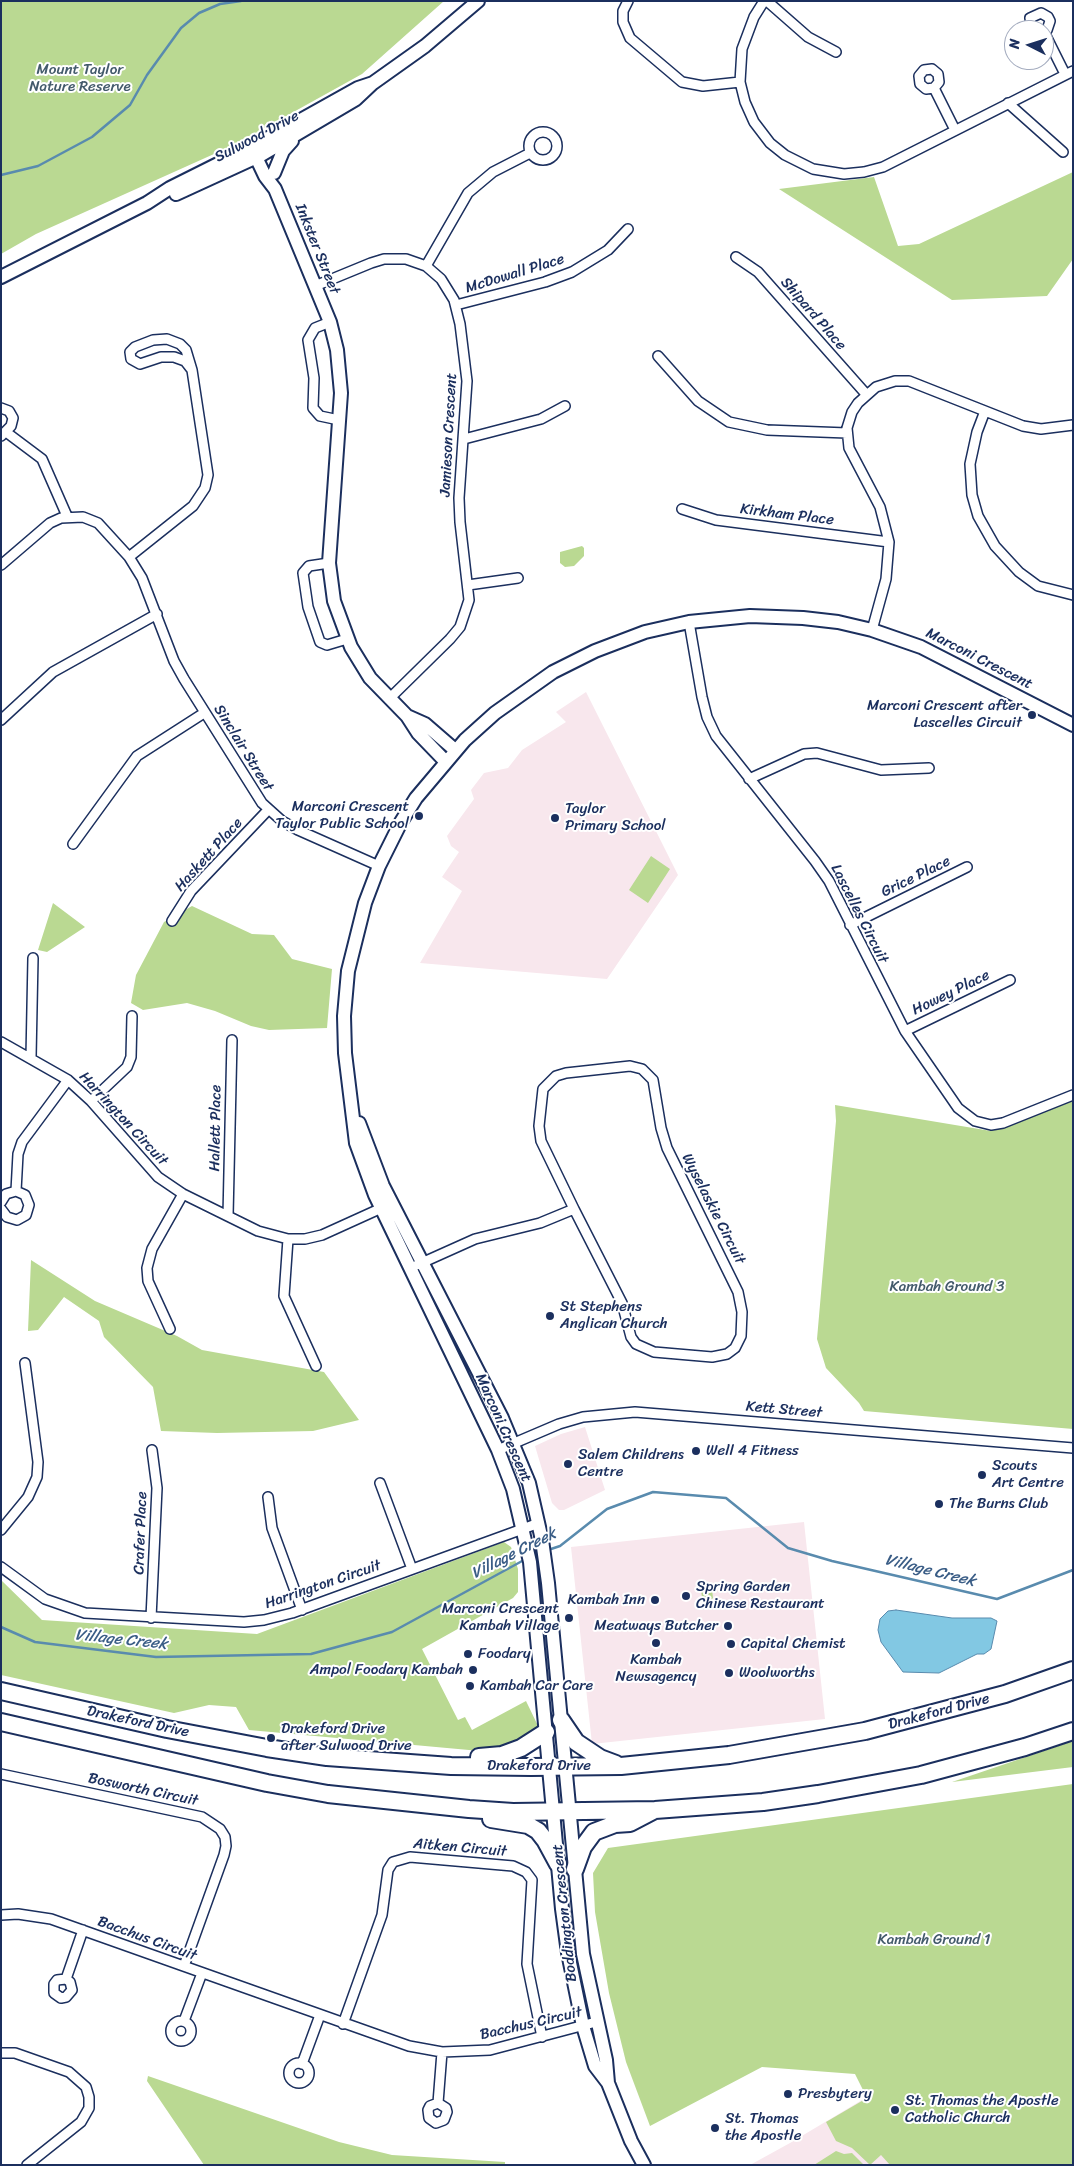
<!DOCTYPE html>
<style>
body{margin:0}
#map{position:relative;width:1074px;height:2166px;overflow:hidden;background:#fff;font-family:Sriracha,sans-serif}
canvas{display:block}
.frame{position:absolute;inset:0;border:2px solid #1b2f5e;pointer-events:none}
.north{position:absolute;left:1004px;top:20px;width:50px;height:50px;box-sizing:border-box;background:#fff;border:1px solid #a4acbf;border-radius:50%;rotate:275deg;font-size:14px;font-weight:700;line-height:20px;text-align:center;color:#1b2f5e}
.north::after{content:'';display:block;margin:auto;width:18px;height:22px;background:#1b2f5e;clip-path:polygon(50% 0,100% 100%,50% 72%,0 100%)}
</style>
<div id="map">
<canvas width="1074" height="2166"></canvas>
<div class="frame"></div>
<div class="north">N</div>
</div>
<script>
const ctx = document.querySelector('canvas').getContext('2d');
ctx.lineJoin = 'round';
function paint(path, color) {
  ctx.fillStyle = color;
  ctx.fill(path, 'evenodd');
}
function shape(rows) {
  const path = new Path2D();
  for (const r of rows) {
    if (r.length === 3) {
      path.moveTo(r[0] + r[2], r[1]);
      path.arc(r[0], r[1], r[2], 0, 2 * Math.PI);
      continue;
    }
    path.moveTo(r[0], r[1]);
    for (let i = 2; i < r.length; i += 2) path.lineTo(r[i], r[i + 1]);
  }
  return path;
}
function trace(path, color, width, dash) {
  ctx.strokeStyle = color;
  ctx.lineWidth = width;
  ctx.lineCap = dash ? 'butt' : 'round';
  ctx.setLineDash(dash || []);
  ctx.stroke(path);
}
function drawText(font, color, halo, rows, align = 'center') {
  ctx.font = font + ' Sriracha,sans-serif';
  ctx.lineWidth = 4;
  ctx.setLineDash([]);
  ctx.textBaseline = 'middle';
  ctx.strokeStyle = halo;
  ctx.fillStyle = color;
  for (const [text, x, y, turn = 0] of rows) {
    ctx.save();
    ctx.translate(x, y);
    ctx.rotate((+turn || 0) * Math.PI / 180);
    ctx.textAlign = isNaN(turn) ? turn : align;
    if (halo) ctx.strokeText(text, 0, 0);
    ctx.fillText(text, 0, 0);
    ctx.restore();
  }
}
paint(shape([
 [586,692,678,875,607,979,420,963,462,891,442,877,459,852,451,846,447,836,474,799,471,790,484,773,508,768,522,750,566,722,556,712],
 [585,1427,605,1490,564,1510,559,1510,552,1503,535,1446,561,1434],
 [804,1522,825,1719,592,1744,571,1547],
 [867,2097,970,2165,750,2165,790,2143]
]), '#f8e7ed');
paint(shape([
 [1,1,444,1,362,74,234,145,36,234,1,254],
 [1073,172,1073,259,1047,296,952,300,779,189,874,177,898,246,919,244],
 [582,546,584,548,584,556,574,566,565,567,560,563,560,552],
 [651,856,670,869,648,903,629,890],
 [53,903,85,927,47,952,38,950],
 [192,906,252,934,274,935,292,959,332,969,327,1028,269,1030,251,1026,215,1011,187,1003,143,1010,131,1003,136,975,164,922],
 [1073,1099,1073,1429,864,1411,859,1403,826,1368,817,1339,836,1121,835,1105,991,1131],
 [31,1260,95,1301,177,1336,202,1350,324,1372,359,1420,313,1431,217,1433,161,1431,153,1387,104,1337,99,1321,64,1297,38,1330,28,1331],
 [504,1542,511,1547,518,1569,518,1592,513,1598,422,1649,458,1720,465,1717,472,1730,526,1701,540,1730,535,1737,491,1752,249,1730,236,1707,209,1705,174,1713,1,1675,1,1580,42,1620,257,1634],
 [700,1585,712,1589,713,1598,709,1602,703,1603],
 [1073,1741,1073,1767,952,1782],
 [1073,1784,1073,2165,890,2165,881,2155,870,2165,852,2148,836,2141,826,2122,867,2098,855,2074,762,2067,650,2126,626,2062,609,1993,595,1912,593,1873,608,1848],
 [148,2076,339,2142,392,2155,505,2162,505,2165,204,2165,147,2081],
 [836,2151,844,2154,852,2153,864,2165,814,2165]
]), '#bad992');
const water = shape([
 [896,1610,952,1618,991,1618,997,1621,991,1649,984,1654,977,1654,939,1673,903,1672,881,1642,878,1630,880,1619,888,1611,896,1610]
]);
paint(water, '#82c8e3');
trace(water, '#598bae', 1);
trace(shape([
 [1,175,38,166,92,137,130,105,147,75,181,28,199,13,220,4,241,1],
 [548,1550,560,1546,607,1509,653,1492,726,1498,788,1548,832,1561,997,1599,1073,1570],
 [1,1627,35,1642,156,1657,311,1654,392,1632,524,1560]
]), '#598bae', 2.5);
const street = shape([
 [628,1,623,11,623,22,630,38,682,82,703,86,740,82],
 [764,1,754,17,742,49,740,82,745,102,754,122,770,143,785,155,813,169,844,174,864,172,883,167,1073,71],
 [767,1,808,37,836,52],
 [1032,30,1030,18,1041,13,1048,17,1050,21,1047,30,1044,32],
 [1044,32,1065,74],
 [934,88,939,82,938,74,932,69,924,70,919,76,920,84,926,89,934,88,955,130],
 [1008,103,1063,152],
 [543,146,14],
 [736,257,758,272,866,394],
 [426,266,468,193,493,172,530,153],
 [315,286,371,263,384,259,406,259,426,266,441,279,454,300,460,324,467,381,459,498,460,522,469,600,460,627,450,639,389,699],
 [456,305,545,282,572,272,608,250,628,229],
 [330,322,315,328,308,340,314,378,313,408,320,416,339,420],
 [658,356,698,401,729,422,767,430,847,433],
 [1,408,9,411,13,418,11,426,1,436],
 [985,411,977,432,970,464,972,495,978,516,995,546,1019,572,1038,586,1073,595],
 [6,432,42,459,67,516],
 [464,439,541,419,565,406],
 [682,509,716,520,889,542],
 [129,557,193,506,205,488,208,475,192,370,186,350,180,344,167,339,153,340,135,347,130,352,131,359,140,364,161,357,174,357,185,361,192,370],
 [329,563,309,566,303,573,308,607,320,642,327,645,347,639],
 [1,565,50,523,61,518,83,517,98,523,129,557,142,578,174,661,184,679,262,803,282,821,298,830,379,866],
 [468,585,518,578],
 [689,622,702,697,707,717,716,736,815,861,829,881,905,1031,958,1108,975,1121,991,1125,1003,1123,1073,1095],
 [872,630,886,579,889,542,880,507,849,448,847,428,852,412,858,403,876,387,895,381,909,381,1023,426,1041,429,1073,425],
 [1,720,53,672,157,614],
 [749,779,804,754,817,753,881,770,929,768],
 [73,844,137,756,204,713],
 [172,921,191,891,268,810],
 [850,925,967,867],
 [905,1031,1010,980],
 [1,1042,68,1080,91,1101,158,1177,183,1194,258,1231,288,1239,305,1239,322,1235,386,1206],
 [31,1057,33,958],
 [91,1101,127,1067,131,1057,132,1016],
 [16,1191,18,1154,22,1142,68,1080],
 [1,1202,6,1194,16,1191,25,1195,29,1205,26,1215,17,1220,7,1217,1,1209],
 [228,1216,232,1040],
 [288,1239,284,1296,316,1366],
 [417,1265,475,1239,540,1223,574,1209,541,1141,539,1126,543,1089,556,1076,566,1073,630,1066,642,1069,653,1080,661,1128,667,1148,738,1292,742,1312,741,1336,735,1348,727,1354,712,1357,654,1352,636,1344,631,1337,622,1303,574,1209],
 [170,1329,148,1281,147,1268,152,1249,183,1194],
 [498,1450,559,1424,583,1417,635,1412,1073,1448],
 [380,1483,412,1569],
 [268,1497,272,1528,302,1610],
 [1,1530,28,1497,37,1477,38,1462,25,1363],
 [1,1567,45,1599,85,1613,244,1622,264,1620,292,1613,539,1523],
 [151,1618,157,1488,152,1450],
 [1,1774,202,1817,220,1829,225,1837,226,1846,224,1855,184,1966],
 [1,1915,18,1914,51,1919,409,2046,442,2052,490,2050,596,2022],
 [66,1979,57,1980,54,1984,54,1993,61,1998,66,1997,72,1990,70,1982,66,1979,83,1930],
 [181,2031,10],
 [184,2021,202,1973],
 [343,2024,382,1915,388,1870,393,1862,410,1857,513,1866,526,1872,532,1880,527,1964,542,2037],
 [1,2053,15,2053,69,2072,86,2087,89,2097,89,2108,81,2122,27,2165],
 [299,2073,10],
 [302,2064,320,2015],
 [438,2103,430,2106,428,2110,429,2118,436,2123,444,2120,447,2112,446,2108,438,2103,442,2052]
]);
const secondary = shape([
 [256,145,256,157,265,176,275,189,330,322,337,350,341,393,329,563,334,601,351,647,370,678,407,716,418,733,445,761],
 [274,173,283,151,292,141],
 [176,194,261,155,356,99,373,83,425,46,478,1],
 [1,277,147,203,170,188,256,145,358,88,373,83],
 [407,716,425,724,455,750],
 [359,1123,383,1186,502,1418,529,1483,542,1540,548,1583,583,1954,606,2060,608,2083,631,2141,644,2165],
 [608,2083,595,2066,583,2026,568,1953,562,1909,530,1562,513,1489,498,1450,375,1195,356,1143,345,1053,344,1016,348,971,365,903,379,866,401,822,416,798,465,740,495,713,553,672,595,651,645,632,689,622,750,616,803,618,838,622,872,630,921,647,1073,725]
]);
const highway = shape([
 [1,1691,167,1729,267,1748,327,1757,451,1766,531,1767,621,1766,729,1755,865,1731,1005,1694,1073,1670],
 [561,1720,576,1742,600,1758,616,1764],
 [1,1722,267,1783,328,1794,469,1809,513,1812,655,1810,763,1802,818,1794,921,1775,1025,1747,1073,1731],
 [479,1757,502,1755,521,1748,546,1732],
 [491,1819,528,1825,538,1831,545,1840,558,1864],
 [575,1869,583,1847,594,1832,615,1824,630,1823,653,1811]
]);
trace(street, '#1b2f5e', 12);
trace(secondary, '#1b2f5e', 16);
trace(highway, '#1b2f5e', 20);
trace(street, '#fff', 9);
trace(secondary, '#fff', 12);
trace(highway, '#fff', 16);
for (const [x, y, r, color] of [
 [1032,715,5,"#1b2f5e"],
 [419,816,5,"#1b2f5e"],
 [555,818,5,"#1b2f5e"],
 [550,1316,5,"#1b2f5e"],
 [696,1451,5,"#1b2f5e"],
 [568,1464,5,"#1b2f5e"],
 [982,1475,5,"#1b2f5e"],
 [939,1504,5,"#1b2f5e"],
 [686,1596,5,"#1b2f5e"],
 [655,1600,5,"#1b2f5e"],
 [569,1618,5,"#1b2f5e"],
 [728,1626,5,"#1b2f5e"],
 [656,1643,5,"#1b2f5e"],
 [731,1644,5,"#1b2f5e"],
 [468,1654,5,"#1b2f5e"],
 [473,1670,5,"#1b2f5e"],
 [729,1673,5,"#1b2f5e"],
 [470,1686,5,"#1b2f5e"],
 [271,1738,5,"#1b2f5e"],
 [788,2094,5,"#1b2f5e"],
 [895,2110,5,"#1b2f5e"],
 [715,2128,5,"#1b2f5e"]
]) {
  const dot = new Path2D();
  dot.arc(x, y, r, 0, 2 * Math.PI);
  ctx.fillStyle = color;
  ctx.fill(dot);
  trace(dot, '#fff', 2);
}
drawText('15px', '#435a6b', '#fff', [
 ["Mount Taylor",80,70],
 ["Nature Reserve",80,87],
 ["Kambah Ground 3",947,1287],
 ["Kambah Ground 1",934,1940]
]);
drawText('15px', '#1b2f5e', '#fff', [
 ["Sulwood Drive",257,137,-28],
 ["Inkster Street",317,249,68],
 ["McDowall Place",515,274,-17],
 ["Shipard Place",813,314,49],
 ["Jamieson Crescent",449,435,-87],
 ["Kirkham Place",787,515,7],
 ["Marconi Crescent",979,659,27],
 ["Sinclair Street",243,748,58],
 ["Haskett Place",209,855,-48],
 ["Grice Place",916,877,-26],
 ["Lascelles Circuit",859,914,63],
 ["Howey Place",951,993,-26],
 ["Harrington Circuit",123,1119,47],
 ["Hallett Place",216,1128,-89],
 ["Wyselaskie Circuit",713,1209,63],
 ["Kett Street",784,1410,5],
 ["Marconi Crescent",503,1428,66],
 ["Crafer Place",141,1533,-88],
 ["Harrington Circuit",323,1585,-19],
 ["Drakeford Drive",939,1712,-15],
 ["Drakeford Drive",138,1722,12],
 ["Drakeford Drive",539,1766],
 ["Bosworth Circuit",143,1790,12],
 ["Aitken Circuit",460,1848,5],
 ["Boddington Crescent",565,1913,-96],
 ["Bacchus Circuit",147,1939,20],
 ["Bacchus Circuit",531,2024,-13]
]);
drawText('15px', '#1b2f5e', '#fff', [
 ["Marconi Crescent after",1022,706,"right"],
 ["Lascelles Circuit",1022,723,"right"],
 ["Marconi Crescent",409,807,"right"],
 ["Taylor Public School",409,824,"right"],
 ["Taylor",565,809],
 ["Primary School",565,826],
 ["St Stephens",560,1307],
 ["Anglican Church",560,1324],
 ["Well 4 Fitness",706,1451],
 ["Salem Childrens",578,1455],
 ["Centre",578,1472],
 ["Scouts",992,1466],
 ["Art Centre",992,1483],
 ["The Burns Club",949,1504],
 ["Spring Garden",696,1587],
 ["Chinese Restaurant",696,1604],
 ["Kambah Inn",645,1600,"right"],
 ["Marconi Crescent",559,1609,"right"],
 ["Kambah Village",559,1626,"right"],
 ["Meatways Butcher",718,1626,"right"],
 ["Capital Chemist",741,1644],
 ["Foodary",478,1654],
 ["Kambah",656,1660,"center"],
 ["Newsagency",656,1677,"center"],
 ["Ampol Foodary Kambah",463,1670,"right"],
 ["Woolworths",739,1673],
 ["Kambah Car Care",480,1686],
 ["Drakeford Drive",281,1729],
 ["after Sulwood Drive",281,1746],
 ["Presbytery",798,2094],
 ["St. Thomas the Apostle",905,2101],
 ["Catholic Church",905,2118],
 ["St. Thomas",725,2119],
 ["the Apostle",725,2136]
], 'left');
drawText('italic 16px', '#3a5d86', '#fff', [
 ["Village Creek",514,1554,-27],
 ["Village Creek",930,1571,14],
 ["Village Creek",121,1640,6]
]);
</script>
